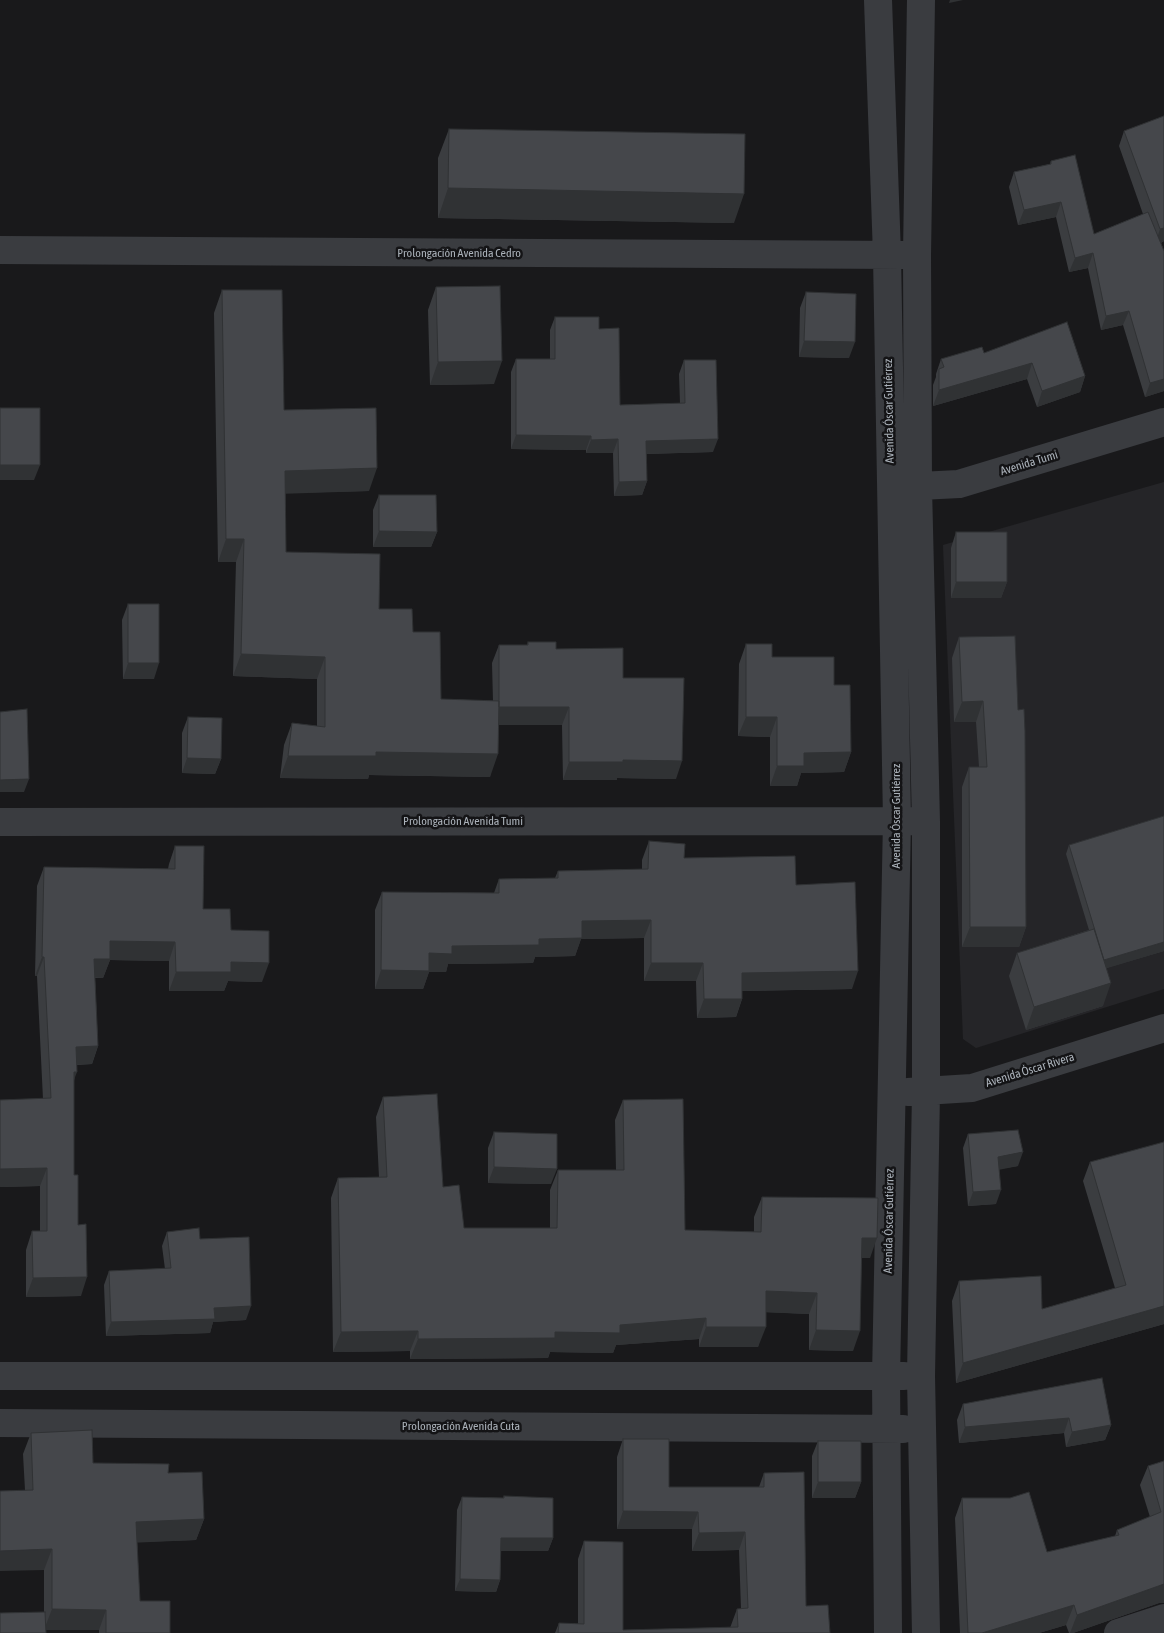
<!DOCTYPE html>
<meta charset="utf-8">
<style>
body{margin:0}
canvas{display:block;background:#19191b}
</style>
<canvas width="1164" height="1633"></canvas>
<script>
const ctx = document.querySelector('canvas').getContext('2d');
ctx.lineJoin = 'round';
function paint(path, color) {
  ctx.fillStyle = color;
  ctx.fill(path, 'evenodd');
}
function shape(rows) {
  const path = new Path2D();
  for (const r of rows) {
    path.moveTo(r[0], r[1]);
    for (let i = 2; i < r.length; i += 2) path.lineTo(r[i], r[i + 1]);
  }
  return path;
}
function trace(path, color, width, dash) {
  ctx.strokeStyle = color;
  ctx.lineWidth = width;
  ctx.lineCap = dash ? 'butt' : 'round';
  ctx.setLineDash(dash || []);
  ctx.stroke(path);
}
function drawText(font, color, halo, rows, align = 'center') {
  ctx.font = font + ' "Asap Condensed",sans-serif';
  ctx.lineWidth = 5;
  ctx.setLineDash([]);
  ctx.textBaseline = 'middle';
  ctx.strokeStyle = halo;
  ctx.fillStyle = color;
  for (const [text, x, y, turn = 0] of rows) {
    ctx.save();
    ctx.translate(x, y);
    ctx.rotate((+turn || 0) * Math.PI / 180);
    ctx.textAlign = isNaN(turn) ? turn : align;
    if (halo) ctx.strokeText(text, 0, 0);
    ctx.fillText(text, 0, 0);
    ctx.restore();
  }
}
paint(shape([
 [1164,482,1164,989,976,1048,963,1039,943,545]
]), '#252528');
trace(shape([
 [878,0,887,255,897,820,886,1377,888,1633],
 [921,0,917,255,918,487,926,822,926,1092,921,1376,926,1633],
 [0,250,903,255],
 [900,487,959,484,1164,422],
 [0,822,915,821],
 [908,1092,972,1088,1164,1028],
 [0,1376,904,1376],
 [0,1423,903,1429],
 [1118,1633,1164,1618]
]), '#3a3c40', 28);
paint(shape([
 [1164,116,1164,241,1161,243,1164,251,1164,391,1145,397,1123,325,1101,330,1088,268,1069,272,1056,217,1018,225,1009,187,1014,172,1050,164,1051,161,1094,234,1143,214,1119,146,1124,131],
 [449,129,734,223,438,218,438,158],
 [436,287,494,384,430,385,428,310],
 [222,290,284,410,369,491,285,493,286,552,379,609,413,632,441,699,493,701,492,663,499,645,527,645,528,642,556,649,623,678,676,779,617,778,617,780,563,780,562,725,498,725,490,777,369,775,368,779,280,778,284,745,292,723,317,726,317,679,233,676,236,562,218,562,214,313],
 [806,292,849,358,799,357,800,308],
 [555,317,599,329,620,405,680,403,679,374,684,360,713,452,646,454,647,481,642,495,614,496,613,453,586,453,586,450,511,449,511,372,516,359,550,359,550,330],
 [984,353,1085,376,1080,392,1037,407,1027,379,933,406,933,385,936,377,936,374,941,359],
 [379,495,437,532,431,547,373,547,373,510],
 [956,532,1007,582,1001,598,951,598,951,548],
 [128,604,154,679,123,679,122,620],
 [1015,636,1026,927,1019,947,962,947,962,787,969,767,979,767,976,722,954,722,952,658,959,637],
 [746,644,772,657,834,685,851,752,844,772,801,773,797,786,770,786,770,737,738,736,739,664],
 [188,717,221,759,215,774,182,773,182,733],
 [1164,816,1164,951,1106,968,1103,1006,1026,1030,1009,976,1017,953,1089,930,1066,854,1069,845],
 [649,841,684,858,796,885,852,989,742,991,742,999,736,1017,697,1018,696,981,644,981,644,938,581,939,575,956,535,957,533,963,448,964,446,972,429,972,423,989,375,989,375,910,382,892,494,893,499,879,555,878,558,871,642,869,642,860],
 [175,846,203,909,231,930,262,982,228,981,224,991,169,991,169,961,110,960,103,978,95,978,98,1046,92,1064,77,1065,74,1081,74,1175,78,1225,81,1296,26,1297,26,1250,32,1231,40,1231,40,1186,0,1187,0,1100,43,1099,37,976,35,976,37,886,44,867,168,869,169,864],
 [383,1097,443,1187,464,1228,550,1228,550,1190,558,1170,616,1170,615,1120,623,1100,685,1230,754,1232,754,1217,762,1197,870,1258,862,1258,853,1351,809,1350,809,1314,766,1312,758,1347,699,1347,699,1339,616,1345,613,1353,550,1352,548,1358,410,1359,410,1351,333,1352,331,1198,338,1178,379,1177,376,1117],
 [494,1132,551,1184,488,1183,488,1148],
 [968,1134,1018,1166,999,1169,996,1204,968,1206,963,1148],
 [1090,1162,1164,1324,956,1383,952,1301,959,1281,1042,1309,1115,1288,1083,1181],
 [167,1232,200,1239,246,1320,213,1322,210,1333,106,1336,104,1285,109,1271,165,1269,162,1246],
 [1102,1378,1111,1425,1105,1440,1066,1447,1064,1433,959,1443,957,1420,963,1404],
 [31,1433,93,1463,168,1473,204,1519,196,1540,137,1542,140,1601,170,1633,99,1633,99,1630,46,1630,44,1612,44,1570,25,1490,23,1454],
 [623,1439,669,1487,759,1487,764,1473,806,1606,830,1633,555,1633,559,1623,578,1624,578,1559,584,1541,623,1630,730,1628,737,1609,741,1609,739,1550,692,1551,692,1529,617,1529,617,1457],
 [818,1441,861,1482,855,1498,812,1498,812,1456],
 [1164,1461,1159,1603,1073,1633,1069,1633,1066,1625,1039,1633,960,1633,955,1518,962,1498,1047,1552,1115,1536,1117,1530,1150,1517,1140,1485,1148,1466],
 [504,1496,553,1538,548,1551,501,1551,500,1580,496,1592,455,1591,457,1510,462,1497,503,1498]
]), '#3b3d40');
paint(shape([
 [950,0,963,0,949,3],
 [448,188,744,194,734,223,438,218],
 [1061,202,1056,217,1018,225,1024,210],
 [1164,228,1164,241,1155,245,1160,229],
 [1093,253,1088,268,1069,272,1075,258],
 [1129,311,1123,325,1101,330,1106,316],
 [804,341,855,342,849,358,799,357],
 [502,361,494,384,430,385,438,362],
 [1032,363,1027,379,933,406,939,390],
 [1085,376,1080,392,1037,407,1042,391],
 [1164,379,1164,391,1145,397,1150,383],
 [516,435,591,436,586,450,511,449],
 [618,439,613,453,586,453,591,440],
 [718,439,713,452,641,454,646,441],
 [0,465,40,465,34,480,0,480],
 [377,468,369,491,277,494,285,471],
 [647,481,642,495,614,496,619,482],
 [379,531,437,532,431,547,373,547],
 [226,539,244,539,236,562,218,562],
 [956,582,1007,582,1001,598,951,598],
 [241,654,325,657,317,679,233,676],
 [128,663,159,663,154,679,123,679],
 [983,701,976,722,954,722,962,702],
 [499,707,569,707,562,725,493,725],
 [746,717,777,717,770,737,738,736],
 [376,752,498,754,490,777,369,775,368,779,280,778,288,756],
 [851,752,844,772,801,773,797,786,770,786,777,766,804,753],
 [187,758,221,759,215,774,182,773],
 [623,760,682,761,676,779,617,778,617,780,563,780,569,762],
 [29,779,24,792,0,792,0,780],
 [651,920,644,938,581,939,575,956,535,957,533,963,448,964,446,972,429,972,423,989,375,989,381,970,429,953,452,946,539,939,582,921],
 [970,927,1026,927,1019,947,962,947],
 [110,941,175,942,169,961,110,960,103,978,87,977,94,959],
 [1164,942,1164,951,1101,970,1104,960],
 [42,957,44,957,37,976,35,976],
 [231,962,269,963,262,982,228,981,224,991,169,991,176,972],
 [651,963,703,963,696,981,644,981],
 [858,971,852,989,735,991,742,973],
 [1111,983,1103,1006,1026,1030,1034,1007],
 [704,999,742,999,736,1017,697,1018],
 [98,1046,92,1064,69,1065,76,1047],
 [74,1072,77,1072,70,1090],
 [1023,1152,1018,1166,993,1171,998,1157],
 [494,1167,557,1169,551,1184,488,1183],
 [47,1168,40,1186,0,1187,0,1169],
 [1001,1190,996,1204,968,1206,973,1192],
 [862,1238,877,1238,870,1258,855,1258],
 [87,1277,81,1296,26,1297,33,1278],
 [766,1291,817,1293,809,1314,759,1312],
 [251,1306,246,1320,213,1322,210,1333,106,1336,111,1322,214,1308],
 [1164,1306,1164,1324,956,1383,963,1363],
 [706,1318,699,1339,616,1345,613,1353,550,1352,548,1358,410,1359,418,1339,555,1332,620,1325],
 [706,1327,766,1327,758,1347,699,1347],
 [816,1330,860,1331,853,1351,809,1350],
 [418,1331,410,1351,333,1352,341,1332],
 [1069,1418,1064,1433,959,1443,965,1427],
 [1111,1425,1105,1440,1066,1447,1072,1432],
 [818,1482,861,1482,855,1498,812,1498],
 [623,1511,698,1512,692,1529,617,1529],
 [204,1519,196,1540,128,1543,136,1522],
 [745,1532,739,1550,692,1551,699,1533],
 [501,1538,553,1538,548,1551,496,1551],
 [52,1549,44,1570,0,1571,0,1551],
 [460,1579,500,1580,496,1592,455,1591],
 [1164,1584,1164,1603,1159,1603,1073,1633,1070,1633,1077,1615],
 [1074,1605,1066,1625,1039,1633,982,1633],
 [52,1609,106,1610,99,1630,44,1630]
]), '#303234');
const building = shape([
 [1164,116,1164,228,1160,229,1124,131,1164,116],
 [449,129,745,134,744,194,448,188,449,129],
 [1075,155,1094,234,1148,212,1164,251,1164,379,1150,383,1129,311,1106,316,1093,253,1075,258,1061,202,1024,210,1014,172,1051,164,1051,161,1075,155],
 [500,286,502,361,438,362,436,287,500,286],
 [222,290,282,290,284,410,376,408,377,468,285,471,286,552,380,554,379,609,412,609,413,632,440,632,441,699,499,701,498,754,376,752,376,756,288,756,292,723,325,727,325,657,241,654,244,539,226,539,222,290],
 [806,292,856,294,855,342,804,341,806,292],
 [555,317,599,317,599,329,619,328,620,405,685,403,684,360,716,360,718,439,646,441,647,481,619,482,618,439,591,440,591,436,516,435,516,359,555,359,555,317],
 [1067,322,1085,376,1042,391,1032,363,939,390,939,369,944,367,941,359,982,347,984,353,1067,322],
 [0,408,40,408,40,465,0,465,0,408],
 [379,495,436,495,437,532,379,531,379,495],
 [956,532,1007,532,1007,582,956,582,956,532],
 [128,604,159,604,159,663,128,663,128,604],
 [1015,636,1018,710,1024,709,1025,731,1026,927,970,927,969,767,987,767,983,701,962,702,959,637,1015,636],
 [528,642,556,642,556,649,623,648,623,678,684,678,682,761,623,760,623,762,569,762,569,707,499,707,499,645,528,645,528,642],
 [746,644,772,644,772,657,834,657,834,685,850,685,851,752,804,753,804,766,777,766,777,717,746,717,746,644],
 [27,709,29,779,0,780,0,712,27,709],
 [188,717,222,718,221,759,187,758,188,717],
 [1164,816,1164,942,1104,960,1069,845,1164,816],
 [649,841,685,844,684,858,795,856,796,885,855,882,858,971,742,973,742,999,704,999,703,963,651,963,651,920,582,921,582,938,539,939,539,945,452,946,452,954,429,953,429,971,381,970,382,892,499,893,499,879,558,878,558,871,648,869,649,841],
 [175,846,204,846,203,909,230,909,231,930,269,931,269,963,231,962,231,972,176,972,175,942,110,941,110,959,94,959,98,1046,76,1047,77,1072,74,1072,74,1175,78,1175,78,1225,86,1224,87,1277,33,1278,32,1231,47,1231,47,1168,0,1169,0,1100,51,1098,44,957,42,957,44,867,175,869,175,846],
 [1094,929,1111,983,1034,1007,1017,953,1094,929],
 [437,1094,443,1187,459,1185,464,1228,557,1228,558,1170,624,1170,623,1100,683,1099,685,1230,761,1232,762,1197,878,1198,877,1238,862,1238,860,1331,816,1330,817,1293,766,1291,766,1327,706,1327,706,1318,620,1325,620,1333,555,1332,555,1338,418,1339,418,1331,341,1332,338,1178,387,1177,383,1097,437,1094],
 [1018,1130,1023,1152,998,1157,1001,1190,973,1192,968,1134,1018,1130],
 [494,1132,557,1134,557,1169,494,1167,494,1132],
 [1164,1142,1164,1306,963,1363,959,1281,1041,1276,1042,1309,1126,1285,1090,1162,1164,1142],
 [199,1228,200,1239,249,1237,251,1306,214,1308,215,1319,111,1322,109,1271,171,1268,167,1232,199,1228],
 [1102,1378,1111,1425,1072,1432,1069,1418,965,1427,963,1404,1102,1378],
 [92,1430,93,1463,169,1464,168,1473,202,1472,204,1519,136,1522,140,1601,170,1601,170,1633,106,1633,106,1610,52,1609,52,1549,0,1551,0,1491,33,1490,31,1433,92,1430],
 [623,1439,669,1439,669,1487,764,1487,764,1473,804,1472,806,1606,828,1605,830,1633,558,1633,559,1623,584,1624,584,1541,623,1542,623,1630,738,1627,737,1609,748,1608,745,1532,699,1533,698,1512,623,1511,623,1439],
 [818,1441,861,1441,861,1482,818,1482,818,1441],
 [1164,1461,1164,1584,1077,1615,1074,1605,982,1633,968,1633,962,1498,1010,1498,1029,1492,1047,1552,1119,1535,1117,1530,1161,1512,1148,1466,1164,1461],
 [504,1496,553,1498,553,1538,501,1538,500,1580,460,1579,462,1497,504,1498,504,1496],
 [45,1612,46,1633,0,1633,0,1613,45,1612]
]);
paint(building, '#45474b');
trace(building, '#303234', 1);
drawText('12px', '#abb2ba', '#141416', [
 ["Prolongación Avenida Cedro",459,253],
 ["Avenida Óscar Gutiérrez",889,411,-91],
 ["Avenida Tumi",1029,463,-17],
 ["Avenida Óscar Gutiérrez",896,816,-90],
 ["Prolongación Avenida Tumi",463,821],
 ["Avenida Óscar Rivera",1030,1070,-17],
 ["Avenida Óscar Gutiérrez",889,1221,-89],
 ["Prolongación Avenida Cuta",461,1426]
]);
</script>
